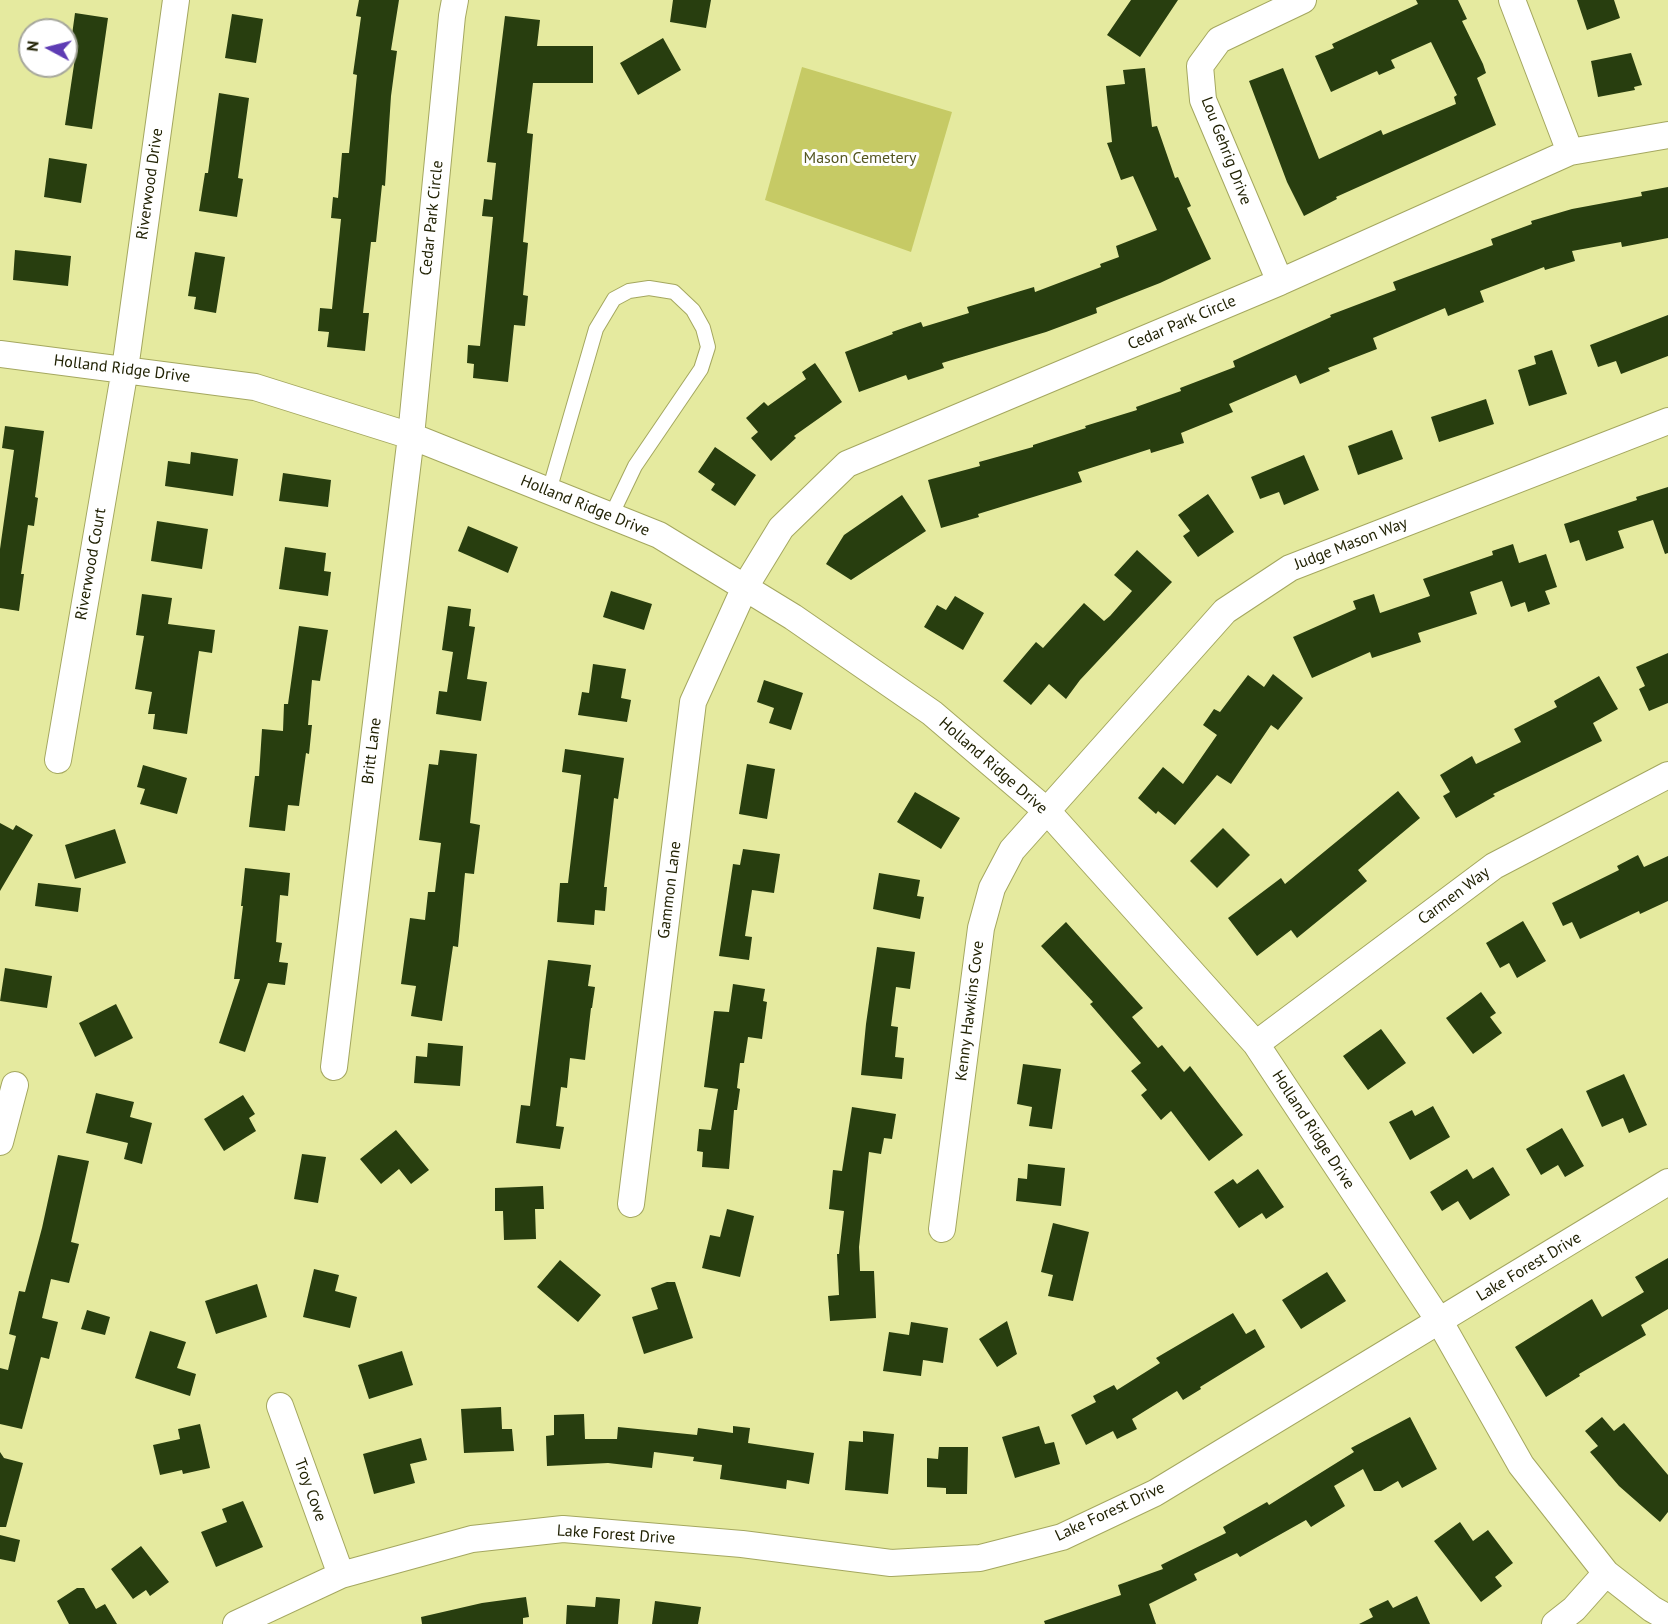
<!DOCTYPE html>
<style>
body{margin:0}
#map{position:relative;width:1668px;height:1624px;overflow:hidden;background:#e5ea9f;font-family:"PT Sans",sans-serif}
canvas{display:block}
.north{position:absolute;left:18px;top:18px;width:60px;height:60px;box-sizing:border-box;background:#fff;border:2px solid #a6a79b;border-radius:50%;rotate:277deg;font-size:16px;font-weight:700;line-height:24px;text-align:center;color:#212204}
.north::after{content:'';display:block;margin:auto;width:21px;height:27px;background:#5e3cb4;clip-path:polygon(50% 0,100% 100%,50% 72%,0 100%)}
</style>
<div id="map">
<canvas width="1668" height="1624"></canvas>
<div class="north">N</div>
</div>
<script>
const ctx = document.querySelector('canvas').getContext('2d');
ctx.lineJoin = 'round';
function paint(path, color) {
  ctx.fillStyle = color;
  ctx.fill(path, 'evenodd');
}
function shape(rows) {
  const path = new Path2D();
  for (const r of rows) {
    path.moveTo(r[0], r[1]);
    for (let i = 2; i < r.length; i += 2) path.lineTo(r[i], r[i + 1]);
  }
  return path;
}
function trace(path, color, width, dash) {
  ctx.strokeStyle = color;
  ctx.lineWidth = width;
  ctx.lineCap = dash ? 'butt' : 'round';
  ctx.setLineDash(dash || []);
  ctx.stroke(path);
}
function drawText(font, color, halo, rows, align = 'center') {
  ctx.font = font + ' "PT Sans",sans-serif';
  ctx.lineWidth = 6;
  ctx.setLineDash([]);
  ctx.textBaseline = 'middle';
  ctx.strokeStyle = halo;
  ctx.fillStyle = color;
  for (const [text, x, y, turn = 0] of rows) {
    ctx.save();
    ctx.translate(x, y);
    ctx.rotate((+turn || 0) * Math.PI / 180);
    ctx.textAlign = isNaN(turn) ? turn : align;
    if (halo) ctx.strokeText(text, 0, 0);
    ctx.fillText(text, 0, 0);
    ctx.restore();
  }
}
paint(shape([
 [802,67,952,112,911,252,765,200]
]), '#c6ca65');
paint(shape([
 [359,0,399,0,391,50,397,51,391,96,385,186,382,185,376,242,371,242,363,313,369,313,365,351,327,347,329,332,318,331,320,308,332,309,341,219,331,218,333,197,338,198,342,153,349,153,357,75,353,74,361,17,356,16],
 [673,0,711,0,706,28,670,22],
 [1131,0,1178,0,1140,57,1107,35],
 [1416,0,1458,0,1467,19,1462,21,1483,64,1486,73,1477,78,1496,125,1336,197,1337,199,1304,216,1287,182,1249,81,1283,68,1319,159,1381,130,1383,135,1456,104,1454,97,1457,95,1431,42,1391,60,1395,68,1379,75,1377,71,1331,92,1315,56,1334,48,1332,44,1418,4],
 [1577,0,1614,0,1620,18,1587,30],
 [75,13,108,18,92,129,65,125,75,58,69,57],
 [232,14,263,19,256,63,225,58],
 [505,16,540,20,537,46,593,46,593,83,533,83,527,133,533,134,523,242,528,243,523,295,528,296,525,326,514,325,508,382,473,378,474,364,467,363,468,345,480,346,493,217,482,216,484,199,492,200,496,163,487,162],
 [663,38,681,70,638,95,620,63],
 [1631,53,1642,85,1634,87,1635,90,1598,97,1591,61],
 [1145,68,1152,127,1157,126,1175,178,1178,177,1191,206,1187,208,1211,259,1160,283,1096,308,1097,313,1046,332,942,363,944,368,908,380,906,375,859,392,845,352,893,334,892,332,921,322,923,327,969,313,967,307,1034,287,1035,292,1101,267,1100,264,1119,257,1116,246,1157,230,1133,176,1121,180,1107,143,1112,142,1106,86,1125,84,1123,70],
 [219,93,249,98,238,178,243,179,237,217,199,211,205,173,208,173],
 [49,158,87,164,81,203,44,197],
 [1668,187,1668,238,1622,247,1621,242,1572,251,1575,261,1545,270,1544,267,1480,291,1484,302,1448,316,1445,308,1373,338,1377,349,1328,368,1330,371,1300,384,1296,375,1229,404,1233,412,1181,433,1184,443,1151,453,1150,449,1078,472,1082,482,978,514,979,517,941,528,928,480,980,466,979,462,1033,447,1033,445,1086,428,1085,426,1137,410,1136,407,1181,391,1180,388,1235,367,1233,361,1331,317,1330,315,1396,290,1393,282,1493,245,1491,239,1532,224,1531,221,1572,209,1642,196,1641,192],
 [15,250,71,256,68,286,13,280],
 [195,252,225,257,216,313,194,309,196,297,188,296],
 [1668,315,1668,356,1621,374,1616,361,1598,367,1590,345],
 [1552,350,1567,394,1529,406,1518,370,1536,364,1534,356],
 [815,363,842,402,794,436,796,438,771,461,751,438,758,432,746,418,764,402,768,406,806,379,802,372],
 [1486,399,1494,424,1439,442,1431,417],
 [5,426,44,431,35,497,38,498,34,526,28,525,21,574,24,574,19,611,0,608,0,549,14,450,2,448],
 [1392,430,1403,459,1358,475,1348,446],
 [715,447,756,475,735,506,711,490,715,484,698,472],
 [191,452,238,459,233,496,165,486,168,461,190,464],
 [1304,455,1319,490,1284,505,1279,492,1260,499,1251,477],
 [283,473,331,480,328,507,279,501],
 [1668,487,1668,553,1665,554,1653,520,1618,531,1624,548,1586,561,1579,540,1570,543,1564,524,1637,500,1636,497],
 [1208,494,1234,532,1198,557,1183,536,1190,531,1178,515],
 [902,495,926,531,851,580,826,564,844,535],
 [157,521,208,529,202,569,151,561],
 [468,526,518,547,508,573,458,551],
 [1513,544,1519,563,1546,554,1557,587,1545,591,1550,604,1528,612,1525,602,1511,607,1502,581,1470,592,1477,614,1418,633,1421,642,1372,658,1370,652,1312,678,1293,637,1356,609,1353,601,1374,594,1380,613,1430,596,1423,579,1493,555,1492,551],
 [285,547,326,553,324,571,331,572,328,596,279,589],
 [1137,550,1172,582,1080,680,1066,699,1049,684,1031,705,1003,681,1036,642,1043,648,1084,603,1104,621,1110,616,1132,591,1114,575],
 [611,591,652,604,644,630,603,617],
 [142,594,172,598,168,624,215,630,212,653,199,651,187,734,153,729,155,714,148,714,152,692,135,689,144,636,136,635],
 [955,596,984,613,963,650,924,627,937,605,946,610],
 [448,606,471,609,469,626,475,627,467,679,487,682,481,721,436,714,439,691,447,692,453,652,442,650],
 [299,626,328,630,320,681,312,680,308,725,312,725,309,754,306,753,299,806,288,805,285,831,249,827,255,776,259,776,262,729,283,731,284,704,288,704],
 [1668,653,1668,703,1649,711,1639,689,1645,686,1636,667],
 [593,664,626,669,621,698,631,700,627,722,578,715,582,692,589,693],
 [1273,674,1303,698,1278,730,1271,725,1231,784,1217,775,1175,825,1158,811,1156,814,1138,798,1163,767,1183,784,1217,735,1203,725,1214,709,1220,712,1248,675,1264,687],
 [1599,676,1618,709,1593,723,1602,741,1493,794,1495,796,1456,818,1443,796,1450,792,1440,775,1472,756,1476,764,1521,742,1514,729,1557,707,1554,701],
 [764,680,803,693,791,730,769,723,774,708,757,702],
 [565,749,624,758,618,799,614,798,604,887,607,887,605,911,595,910,594,925,557,922,560,883,568,883,581,775,562,772],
 [440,750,477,754,470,823,480,825,474,874,465,873,458,947,453,946,442,1021,411,1016,416,986,401,984,410,918,425,920,428,892,435,892,441,843,419,840,429,764,438,765],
 [747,764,775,769,767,819,739,814],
 [143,765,187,778,177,814,140,804,145,789,137,787],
 [1398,791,1420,818,1358,870,1367,881,1297,938,1291,930,1257,956,1228,918,1281,878,1285,884],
 [915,792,960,818,941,849,897,822],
 [0,823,13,830,16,825,33,835,0,891],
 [1223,828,1250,855,1217,888,1190,861],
 [115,829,126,863,75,879,65,845],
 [743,849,780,854,774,893,752,890,745,936,752,937,749,960,719,956,733,864,740,865],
 [1638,855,1644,867,1668,856,1668,901,1640,914,1639,911,1580,939,1572,922,1563,926,1552,903,1619,870,1617,866],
 [245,868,290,873,288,896,280,895,276,942,282,943,279,962,288,963,285,985,268,983,245,1052,219,1043,240,979,234,979,243,906,241,906],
 [879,873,920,880,917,896,924,897,920,919,873,909],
 [38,883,81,888,78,912,35,906],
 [1523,921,1546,961,1517,978,1509,963,1500,968,1486,943],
 [1066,922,1143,1008,1132,1017,1158,1048,1162,1045,1184,1072,1190,1066,1243,1135,1209,1161,1171,1111,1161,1120,1141,1095,1147,1090,1131,1071,1141,1063,1090,1004,1093,1002,1041,946],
 [877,947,915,952,910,989,896,987,891,1026,898,1027,895,1057,904,1058,902,1079,861,1075,866,1024],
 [548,960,591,965,588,986,595,987,592,1008,591,1008,585,1060,570,1058,567,1088,561,1087,556,1126,564,1127,560,1149,516,1143,521,1105,530,1106],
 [5,968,52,976,47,1008,0,1001],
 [733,984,765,989,763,1001,767,1002,762,1039,748,1037,744,1063,740,1063,737,1088,740,1089,737,1110,734,1110,729,1169,702,1167,703,1152,697,1151,699,1129,711,1130,718,1089,704,1087,714,1011,729,1012],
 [1481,992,1496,1013,1490,1017,1502,1033,1473,1054,1446,1018],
 [116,1004,133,1038,95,1057,79,1023],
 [1381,1029,1406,1063,1368,1090,1343,1056],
 [428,1043,463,1046,460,1086,414,1083,416,1056,427,1057],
 [1023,1064,1061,1069,1052,1129,1029,1126,1032,1107,1017,1104],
 [1624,1074,1647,1125,1629,1133,1623,1118,1602,1127,1586,1091],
 [96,1093,134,1102,130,1117,152,1123,142,1164,124,1159,128,1143,86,1133],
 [243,1095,255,1114,249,1118,256,1131,224,1151,204,1119],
 [1433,1106,1450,1137,1410,1160,1389,1122,1412,1110,1415,1116],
 [852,1107,896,1114,892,1139,884,1138,881,1154,869,1152,859,1247,860,1271,874,1271,876,1318,830,1321,828,1296,839,1295,837,1254,839,1254,844,1211,829,1209,833,1170,842,1171],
 [1562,1128,1584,1166,1565,1177,1558,1165,1541,1175,1526,1149],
 [396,1130,429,1170,411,1184,399,1169,381,1184,360,1159],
 [302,1154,326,1157,318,1203,294,1199],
 [58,1155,89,1161,71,1242,79,1244,69,1283,51,1279,42,1318,58,1322,49,1359,41,1357,22,1429,0,1424,0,1368,8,1370,16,1336,9,1334,19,1291,25,1292,42,1228],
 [1028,1164,1065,1168,1061,1206,1016,1201,1018,1178,1027,1179],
 [1493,1167,1510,1195,1470,1220,1458,1201,1442,1211,1430,1192,1467,1169,1473,1179],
 [1258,1169,1284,1207,1266,1219,1262,1213,1239,1228,1214,1192,1233,1179,1237,1184],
 [543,1186,544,1209,535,1209,536,1239,504,1240,503,1211,495,1211,495,1188],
 [727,1209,754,1216,740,1277,702,1268,710,1235,720,1237],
 [1053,1223,1089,1232,1073,1301,1048,1296,1053,1275,1041,1272],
 [1668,1258,1668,1309,1641,1325,1646,1335,1579,1374,1580,1376,1546,1397,1515,1347,1592,1299,1602,1317,1644,1292,1635,1277],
 [560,1260,601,1295,578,1322,537,1287],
 [314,1269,339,1275,335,1291,357,1297,350,1328,303,1317],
 [1327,1272,1346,1301,1301,1329,1282,1300],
 [667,1282,675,1282,693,1338,644,1354,632,1317,658,1309,651,1288],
 [257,1284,267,1317,216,1334,205,1301],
 [87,1310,110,1317,105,1335,81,1329],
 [1233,1313,1246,1334,1255,1329,1265,1347,1200,1387,1201,1389,1183,1400,1177,1391,1132,1419,1137,1429,1117,1439,1113,1431,1086,1445,1071,1415,1096,1402,1093,1396,1114,1385,1117,1390,1160,1363,1156,1358],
 [1007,1321,1017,1354,997,1367,979,1339],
 [911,1322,948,1328,943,1363,923,1360,921,1376,883,1371,889,1332,909,1335],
 [150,1331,186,1342,177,1368,196,1374,190,1396,135,1378],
 [402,1351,413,1385,369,1399,358,1365],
 [501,1407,502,1429,512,1429,514,1451,464,1453,461,1409],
 [584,1414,585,1439,617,1439,618,1427,697,1435,698,1428,733,1433,733,1426,750,1428,748,1443,814,1453,809,1484,787,1480,786,1489,720,1479,722,1465,693,1461,694,1457,654,1452,652,1468,608,1463,547,1466,546,1436,554,1435,554,1415],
 [1410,1417,1437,1469,1402,1488,1398,1481,1381,1491,1374,1491,1363,1469,1334,1486,1345,1506,1311,1527,1306,1520,1240,1557,1237,1553,1194,1574,1197,1580,1149,1604,1156,1624,1045,1624,1044,1621,1121,1595,1118,1585,1163,1569,1161,1565,1226,1533,1223,1527,1267,1502,1269,1505,1354,1452,1351,1448],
 [1602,1417,1614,1431,1624,1423,1668,1475,1668,1512,1660,1522,1619,1486,1590,1452,1598,1446,1585,1431],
 [200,1424,210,1468,183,1474,182,1470,160,1475,153,1445,180,1439,178,1429],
 [1039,1426,1045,1444,1054,1442,1060,1464,1015,1478,1002,1437],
 [863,1431,894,1434,888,1494,845,1490,849,1441,863,1442],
 [421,1438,427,1460,410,1464,415,1483,374,1494,363,1454],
 [939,1447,968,1447,967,1494,946,1494,946,1488,927,1487,927,1458,938,1459],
 [0,1452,4,1458,23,1463,6,1527,0,1527],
 [243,1501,263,1547,216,1567,201,1532,227,1522,222,1509],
 [1460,1522,1473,1541,1488,1530,1513,1563,1495,1577,1502,1586,1481,1602,1434,1541],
 [0,1535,20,1540,15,1562,0,1559],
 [141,1546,169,1582,150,1596,146,1590,133,1599,111,1569],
 [77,1588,84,1588,96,1609,105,1604,117,1624,69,1624,57,1601],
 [1417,1596,1430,1624,1359,1624,1373,1617,1369,1609,1388,1600,1393,1608],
 [526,1597,529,1617,523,1618,523,1624,422,1624,421,1617,482,1603],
 [596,1597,620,1599,618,1624,566,1624,567,1605,595,1607],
 [655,1601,701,1607,698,1624,652,1624]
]), '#283e0f');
const lane = shape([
 [549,491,596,329,614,299,629,291,649,288,674,292,693,310,703,328,708,347,701,369,635,466,611,516]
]);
const street = shape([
 [1512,0,1570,152],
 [1280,282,1203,100,1200,66,1219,40,1303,0],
 [0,354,255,387,411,436,659,535,793,617,932,713,1048,812,1256,1044,1440,1322,1521,1465,1606,1573,1652,1609,1668,1618],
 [58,760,125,369,176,0],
 [1256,1044,1494,866,1668,775],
 [334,1067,411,436,452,16,455,0],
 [0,1142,15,1085],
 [631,1204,693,702,745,587,781,528,847,464,1280,282,1570,152,1668,135],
 [942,1229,981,928,992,888,1012,850,1225,611,1290,568,1668,421],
 [280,1406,341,1575],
 [236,1624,341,1575,472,1539,563,1529,742,1544,891,1563,980,1558,1062,1537,1155,1493,1668,1182],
 [1555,1624,1574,1609,1606,1573]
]);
trace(lane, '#a4a75f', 16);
trace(street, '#a4a75f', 28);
trace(lane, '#fff', 14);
trace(street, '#fff', 26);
drawText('16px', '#212204', '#fff', [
 ["Lou Gehrig Drive",1226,151,69],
 ["Riverwood Drive",150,184,-82],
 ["Cedar Park Circle",432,218,-84],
 ["Cedar Park Circle",1182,323,-23],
 ["Holland Ridge Drive",122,369,7],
 ["Holland Ridge Drive",585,506,22],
 ["Judge Mason Way",1351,544,-21],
 ["Riverwood Court",91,564,-80],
 ["Britt Lane",372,751,-83],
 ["Holland Ridge Drive",993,766,41],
 ["Gammon Lane",670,890,-83],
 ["Carmen Way",1454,896,-37],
 ["Kenny Hawkins Cove",970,1011,-83],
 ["Holland Ridge Drive",1313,1130,57],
 ["Lake Forest Drive",1529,1267,-31],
 ["Troy Cove",310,1490,70],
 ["Lake Forest Drive",1110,1512,-25],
 ["Lake Forest Drive",616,1535,4]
]);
drawText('16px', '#545622', '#fff', [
 ["Mason Cemetery",860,158]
]);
</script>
